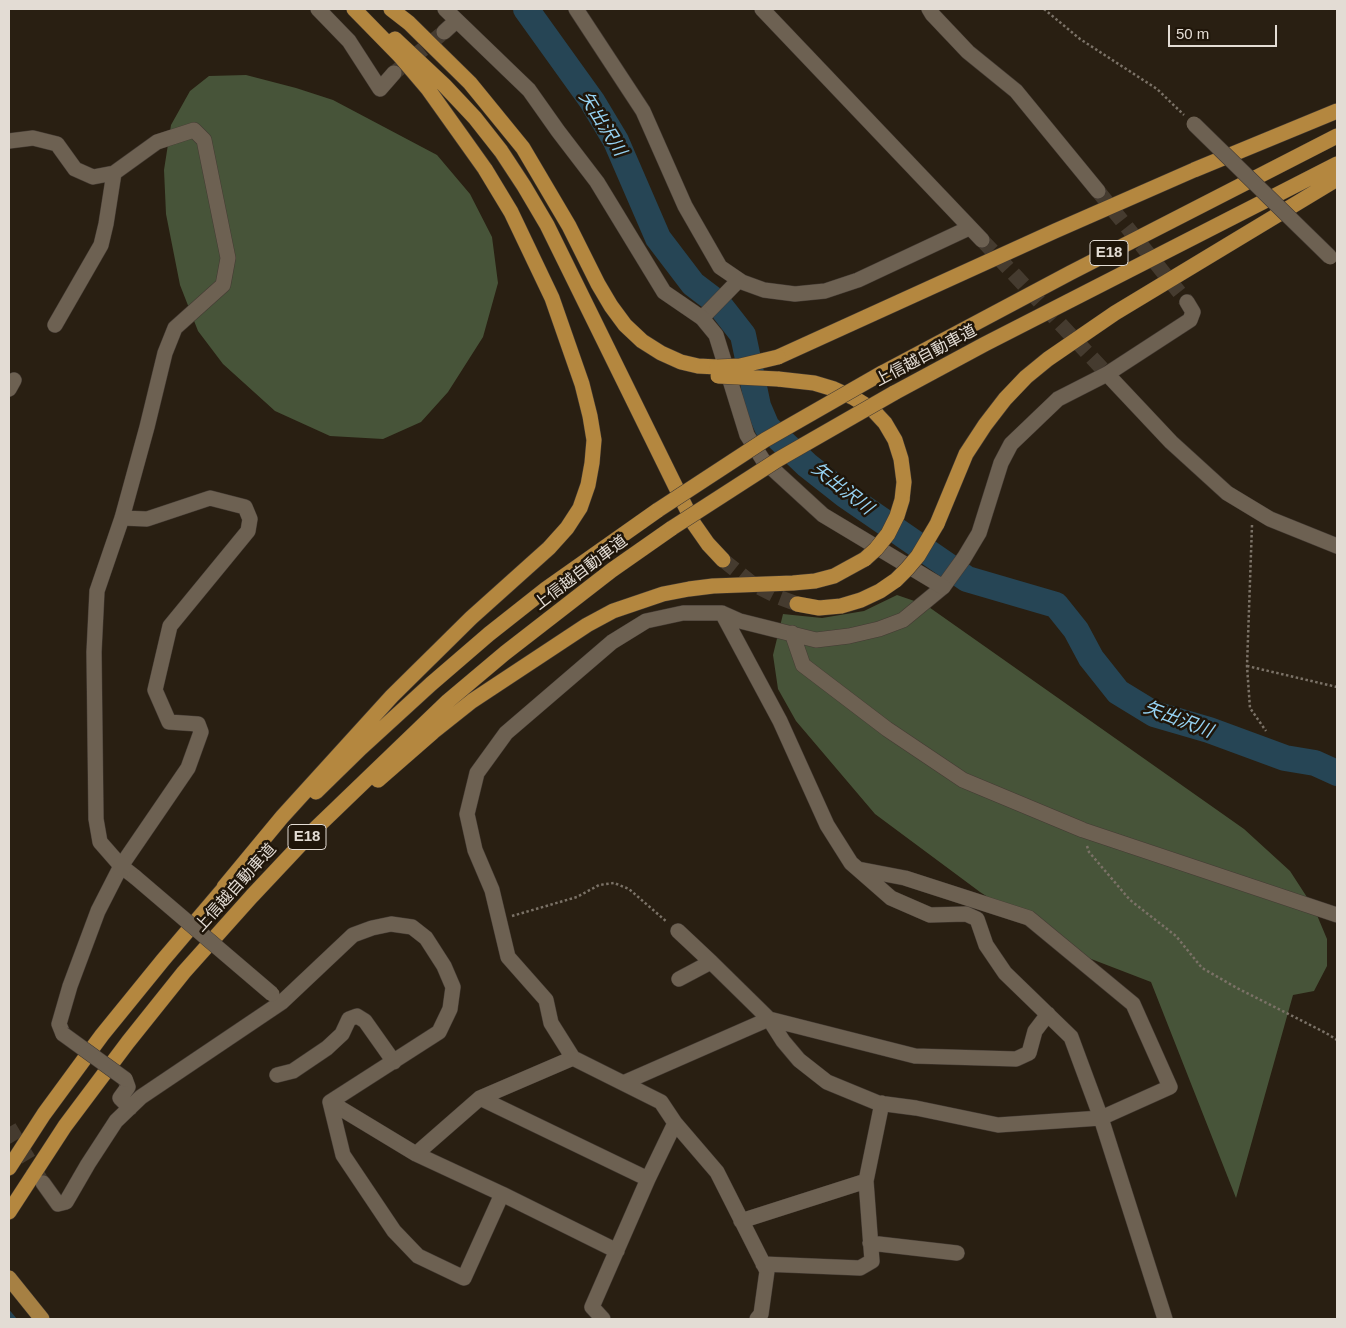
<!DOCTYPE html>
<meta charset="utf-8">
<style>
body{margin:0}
#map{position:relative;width:1346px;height:1328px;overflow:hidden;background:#291f12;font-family:Helvetica,sans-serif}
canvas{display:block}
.frame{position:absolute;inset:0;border:10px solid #e3dcd4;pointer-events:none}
.scale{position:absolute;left:1168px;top:25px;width:109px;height:22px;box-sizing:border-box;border:2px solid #e3dcd4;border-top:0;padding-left:6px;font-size:15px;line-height:18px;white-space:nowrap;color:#e3dcd4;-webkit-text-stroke:4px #1f1509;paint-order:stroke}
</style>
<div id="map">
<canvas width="1346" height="1328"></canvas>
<div class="frame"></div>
<div class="scale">50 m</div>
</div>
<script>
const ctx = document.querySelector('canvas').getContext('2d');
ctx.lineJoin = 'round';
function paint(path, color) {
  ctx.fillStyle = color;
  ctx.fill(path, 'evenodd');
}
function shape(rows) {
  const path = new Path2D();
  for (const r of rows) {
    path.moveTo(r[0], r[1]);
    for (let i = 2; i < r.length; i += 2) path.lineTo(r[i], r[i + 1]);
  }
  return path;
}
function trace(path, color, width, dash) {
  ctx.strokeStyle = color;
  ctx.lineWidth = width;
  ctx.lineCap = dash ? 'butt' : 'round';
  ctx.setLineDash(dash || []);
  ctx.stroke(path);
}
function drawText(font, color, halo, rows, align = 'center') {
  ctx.font = font + ' Helvetica,"Noto Sans JP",sans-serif';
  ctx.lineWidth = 5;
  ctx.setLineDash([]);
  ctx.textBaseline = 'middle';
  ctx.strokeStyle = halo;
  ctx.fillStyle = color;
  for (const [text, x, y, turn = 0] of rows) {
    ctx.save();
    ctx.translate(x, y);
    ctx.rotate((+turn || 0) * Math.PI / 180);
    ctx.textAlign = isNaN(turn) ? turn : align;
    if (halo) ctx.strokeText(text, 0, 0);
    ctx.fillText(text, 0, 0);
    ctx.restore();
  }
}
paint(shape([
 [246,75,296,88,333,100,437,155,470,194,492,237,498,283,483,337,448,392,421,422,383,439,330,436,275,411,223,364,198,331,180,285,166,214,164,170,171,125,190,91,209,76],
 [897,595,926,605,1244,829,1290,871,1314,908,1327,939,1327,966,1314,991,1293,995,1236,1198,1151,982,1073,952,980,892,875,814,796,721,778,689,773,655,783,614,822,618,864,611]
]), '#475439');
trace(shape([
 [9,1313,14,1319]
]), '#264555', 4.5);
trace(shape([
 [526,9,592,101,616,141,658,238,693,284,718,303,743,335,758,406,767,427,807,465,845,495,967,579,1056,605,1076,630,1091,658,1118,692,1154,714,1209,730,1285,758,1315,763,1337,773]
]), '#264555', 26);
trace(shape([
 [394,73,444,32],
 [1098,191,1187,302],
 [982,240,1107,374],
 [9,1127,42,1182]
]), '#453b2f', 15, [15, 8]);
trace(shape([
 [723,560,753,584,776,596,797,604]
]), '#453b2f', 15, [15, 8]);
const minor = shape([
 [318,9,349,41,380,89,394,73],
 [576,9,643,111,685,206,720,267,742,282,764,290,795,294,825,291,858,280,969,228],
 [762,9,982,240],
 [929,9,932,14,968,52,1016,91,1098,191],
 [444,32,456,21],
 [9,141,33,138,57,144,75,169,93,177,114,173,157,142,194,130,204,140,228,258,223,285,175,328,165,353,147,427,122,518,97,591,94,652,96,819,100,842,121,866,135,877],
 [702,318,739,280],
 [55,325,101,245,106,224,114,173],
 [1107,374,1171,442,1227,493,1270,519,1337,546],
 [9,389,14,380],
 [722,613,780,721,827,825,851,863,891,898,930,915,966,914,977,919,986,945,1005,973,1071,1037,1101,1118,1165,1319],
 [792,633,803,665,887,729,963,780,1083,830,1337,915],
 [858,869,905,878,1029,918,1133,1004,1170,1087,1101,1118,998,1125,916,1108,878,1103,827,1082,799,1060,783,1041,769,1019,915,1056,1016,1059,1029,1053,1035,1031,1048,1014],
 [678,931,711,962],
 [63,1034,59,1024,70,986,98,911,121,866,188,768,201,732,198,724,169,722,155,690,170,626,248,531,250,519,245,507,210,498,147,519,122,518],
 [277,1075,293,1071,327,1048,342,1034,349,1019,357,1016,365,1021,394,1062],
 [125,1079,128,1087,120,1098,130,1108],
 [623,1083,769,1019,711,962,679,979],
 [480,1098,648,1179],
 [330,1102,416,1154,502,1194,617,1251],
 [330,1102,343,1155,394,1231,418,1256,464,1278,502,1194],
 [416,1154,480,1098,573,1058],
 [43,1183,58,1204,66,1202,88,1164,116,1121,141,1097,282,1002,353,935,372,928,391,924,412,927,426,938,444,966,453,987,450,1009,439,1032,330,1102],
 [741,1221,866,1181,882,1103],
 [870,1243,957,1253],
 [763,1264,860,1268,872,1261,866,1181],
 [603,1319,592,1307,648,1179,675,1123],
 [757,1319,761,1314,767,1271,717,1172,675,1123,661,1102,573,1058,551,1023,546,1000,508,957,492,890,475,850,467,814,477,773,506,733,612,642,646,621,683,613,722,613,740,621,816,640,849,636,879,629,903,620,943,587,964,558,979,533,1001,463,1011,444,1058,399,1107,374,1190,320,1193,312,1187,302]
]);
const tertiary = shape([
 [445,9,529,90,558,131,597,182,664,292,702,318,716,335,747,435,763,460,823,515,943,587]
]);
const trunk = shape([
 [9,1278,42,1319]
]);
const motorway = shape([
 [391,9,409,23,470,83,523,148,569,226,598,284,611,306,625,325,642,341,661,353,681,362,698,366,717,367],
 [395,39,444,85,475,118,501,151,524,186,547,225,694,524,708,544,723,560],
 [778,357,1055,231,1194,170,1337,111],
 [882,373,1070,273,1337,136],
 [778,379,814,383,834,389,854,398,872,409,885,423,895,440,901,459,904,482,902,500],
 [894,393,985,344,1337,164],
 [937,524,966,454,985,425,1005,399,1026,377,1048,359,1115,313,1337,179],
 [797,604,819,608,841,606,861,600,880,591,896,580],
 [378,780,433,732,472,701,587,625,613,611,663,594,689,589,713,586,793,583,815,581,834,576,865,559],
 [316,792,361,748,431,684,489,634,546,589,658,510],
 [224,887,282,817,392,696,471,618,549,548,567,528,580,508,588,485,592,463,594,440,590,416,582,384,552,298,511,212,485,169,428,89,399,55,354,9],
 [9,1168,44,1114,102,1035,163,960,231,880],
 [9,1212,65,1126,128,1042,184,972,252,896,315,829,448,701,505,653,612,570,672,528]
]);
trace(minor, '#443b34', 16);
trace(tertiary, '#443b34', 16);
trace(trunk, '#443b34', 16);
trace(motorway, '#443b34', 16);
trace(shape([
 [1044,9,1080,39,1157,89,1184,115],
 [1252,525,1247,666,1250,708,1266,731],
 [1247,666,1337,687],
 [1087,846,1089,852,1130,900,1176,936,1202,968,1237,988,1326,1033,1337,1040],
 [512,916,577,897,599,885,614,883,629,889,667,922]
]), '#7b7267', 2.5, [2.5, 2.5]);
trace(minor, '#6d6152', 15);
trace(tertiary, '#6d6152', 15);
trace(trunk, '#a68043', 15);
trace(motorway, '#b4873f', 15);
const minorBridge = shape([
 [1194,124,1330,257],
 [135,877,272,994],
 [63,1034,125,1079]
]);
const motorwayBridge = shape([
 [717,367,740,366,778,357],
 [718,376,778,379],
 [658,510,765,440,882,373],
 [672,528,779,459,894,393],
 [865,559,876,549,888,534,897,516,902,500],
 [896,580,907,569,918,556,937,524]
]);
trace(minorBridge, '#443b34', 16, []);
trace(motorwayBridge, '#443b34', 16, []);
trace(minorBridge, '#6d6152', 15);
trace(motorwayBridge, '#b4873f', 15);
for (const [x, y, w] of [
 [1109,253,38],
 [307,837,38]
]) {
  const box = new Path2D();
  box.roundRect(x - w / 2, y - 12.5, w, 25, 4);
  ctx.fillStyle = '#1f1509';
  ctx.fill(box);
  trace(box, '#e3dcd4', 1);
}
drawText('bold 15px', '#e3dcd4', null, [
 ["E18",1109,253],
 ["E18",307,837]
]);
drawText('16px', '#e3dcd4', '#1f1509', [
 ["上信越自動車道",926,356,-28],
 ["上信越自動車道",581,573,-37],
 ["上信越自動車道",236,888,-48]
]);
drawText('italic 18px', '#96d2f2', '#1f1509', [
 ["矢出沢川",602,124,58],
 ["矢出沢川",842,489,38],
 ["矢出沢川",1178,720,21]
]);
</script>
